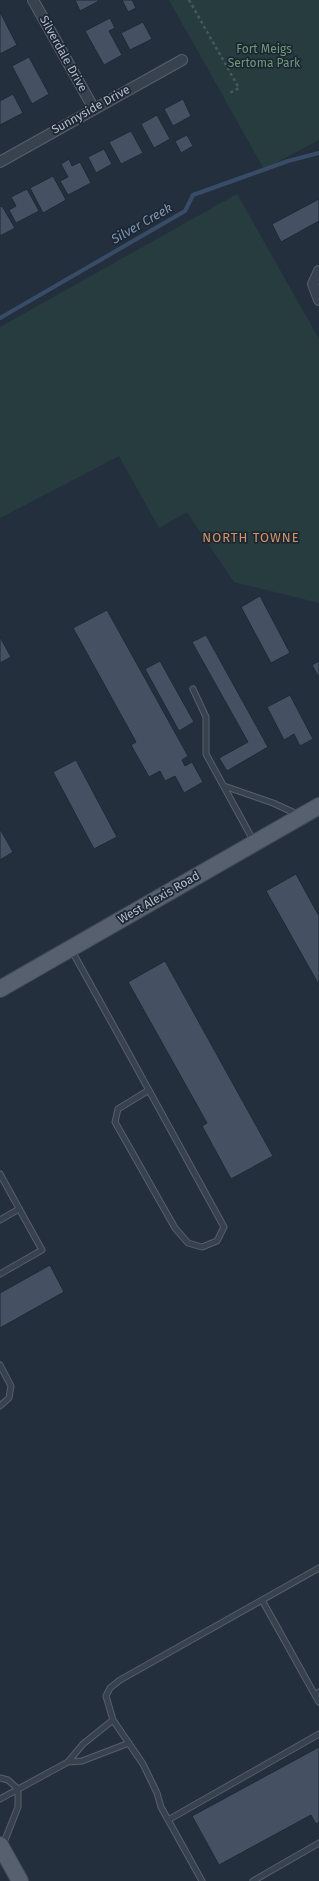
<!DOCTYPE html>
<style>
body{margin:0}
canvas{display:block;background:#242f3e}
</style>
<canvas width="319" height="1881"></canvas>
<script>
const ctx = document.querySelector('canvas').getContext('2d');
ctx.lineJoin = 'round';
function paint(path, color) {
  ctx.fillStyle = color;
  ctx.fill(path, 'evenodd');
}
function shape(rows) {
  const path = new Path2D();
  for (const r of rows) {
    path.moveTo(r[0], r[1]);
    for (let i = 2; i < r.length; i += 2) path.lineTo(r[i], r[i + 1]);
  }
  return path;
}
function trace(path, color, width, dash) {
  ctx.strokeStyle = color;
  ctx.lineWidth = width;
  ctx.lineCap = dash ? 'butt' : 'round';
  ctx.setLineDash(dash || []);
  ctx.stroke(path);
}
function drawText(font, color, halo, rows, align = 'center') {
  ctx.font = font + ' "Fira Sans",sans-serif';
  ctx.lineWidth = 3.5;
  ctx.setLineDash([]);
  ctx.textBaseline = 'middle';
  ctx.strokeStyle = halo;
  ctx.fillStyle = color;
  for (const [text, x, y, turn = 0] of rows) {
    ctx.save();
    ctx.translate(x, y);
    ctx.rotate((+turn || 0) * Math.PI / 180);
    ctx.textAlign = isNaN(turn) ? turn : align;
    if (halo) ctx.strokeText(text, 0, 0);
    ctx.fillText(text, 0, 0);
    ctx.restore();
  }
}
paint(shape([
 [169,0,319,0,319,140,264,169],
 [237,194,319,339,319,603,234,582,187,512,159,528,119,456,0,518,0,327]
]), '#263c3f');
trace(shape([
 [0,318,185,211,193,195,288,161,319,153]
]), '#394c67', 4);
const building = shape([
 [75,0,98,0,99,1,80,11,75,0],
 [122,0,132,0,136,8,128,12,122,0],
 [0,12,17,45,0,54,0,12],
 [110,18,115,28,109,31,122,55,104,65,85,31,110,18],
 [143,22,152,39,130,50,121,33,143,22],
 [29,57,49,94,32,104,12,66,29,57],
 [13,94,23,113,0,125,0,101,13,94],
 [183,99,191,116,173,126,164,109,183,99],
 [157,115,170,139,154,148,141,124,157,115],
 [131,131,143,153,121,164,109,142,131,131],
 [187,135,193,146,181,153,175,141,187,135],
 [104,149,112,164,96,173,88,157,104,149],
 [69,159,72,166,80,162,91,183,68,195,60,181,68,177,61,164,69,159],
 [53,176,66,200,43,213,30,188,53,176],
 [27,189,39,211,16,223,9,210,16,206,11,197,27,189],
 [319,199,319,221,281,242,272,224,319,199],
 [2,206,15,228,0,236,0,207,2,206],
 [260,596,290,653,271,663,241,607,260,596],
 [107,610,188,756,182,760,185,766,192,762,203,782,184,793,175,776,165,781,160,771,149,777,131,745,136,742,73,628,107,610],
 [206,635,268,747,227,771,219,758,248,742,192,642,206,635],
 [0,637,11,657,0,663,0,637],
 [160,661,194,722,179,731,145,669,160,661],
 [319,661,319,678,312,665,319,661],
 [290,695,313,739,300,746,294,734,284,740,267,707,290,695],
 [76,760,117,837,94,849,53,772,76,760],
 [0,829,13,852,0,860,0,829],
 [296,874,319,916,319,985,266,891,296,874],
 [165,961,273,1156,231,1179,202,1126,207,1123,128,982,165,961],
 [50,1265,64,1292,0,1328,0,1293,50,1265],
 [319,1747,319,1822,316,1824,311,1815,219,1865,192,1816,319,1747]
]);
paint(building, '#455162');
trace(building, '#1f2835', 1);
const service = shape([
 [193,689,206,717,206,754,253,840],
 [224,786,273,803,297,814],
 [72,951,123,1043,224,1227,217,1241,202,1247,188,1243,175,1228,115,1122,118,1109,149,1090],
 [0,1174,42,1250,0,1274],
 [0,1220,19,1209],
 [0,1365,11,1386,9,1398,0,1406],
 [262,1600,315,1695],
 [319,1692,315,1695,319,1702],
 [68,1762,82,1761,129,1743],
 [0,1778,8,1780,18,1789,18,1807,3,1845],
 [0,1799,68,1762,83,1744,113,1720],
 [168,1820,319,1734],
 [202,1881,161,1807,157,1793,143,1764,113,1720,106,1696,110,1688,120,1680,319,1568],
 [253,1881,319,1843]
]);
const minor = shape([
 [33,0,94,109],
 [0,162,182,60],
 [319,271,313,284,319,300]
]);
const primary = shape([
 [0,989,319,806],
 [0,1845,20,1881]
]);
trace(service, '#565f6c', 7);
trace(minor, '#565f6c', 12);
trace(primary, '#414a57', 18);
trace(shape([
 [189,0,239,88,228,94]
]), '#44595c', 2.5, [3, 3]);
trace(service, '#38414e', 5);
trace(minor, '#38414e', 10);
trace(primary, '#56606e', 16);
drawText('12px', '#6b9a76', '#1d2633', [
 ["Fort Meigs",264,50],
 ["Sertoma Park",264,64]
]);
drawText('12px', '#b4bcc9', '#1d2633', [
 ["Silverdale Drive",63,54,61],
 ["Sunnyside Drive",91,110,-29],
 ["West Alexis Road",159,898,-30]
]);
drawText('italic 13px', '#7c92b1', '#1d2633', [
 ["Silver Creek",142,224,-30]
]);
ctx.letterSpacing = '1px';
drawText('13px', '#d59563', '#1d2633', [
 ["NORTH TOWNE",251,538]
]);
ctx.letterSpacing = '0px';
</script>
